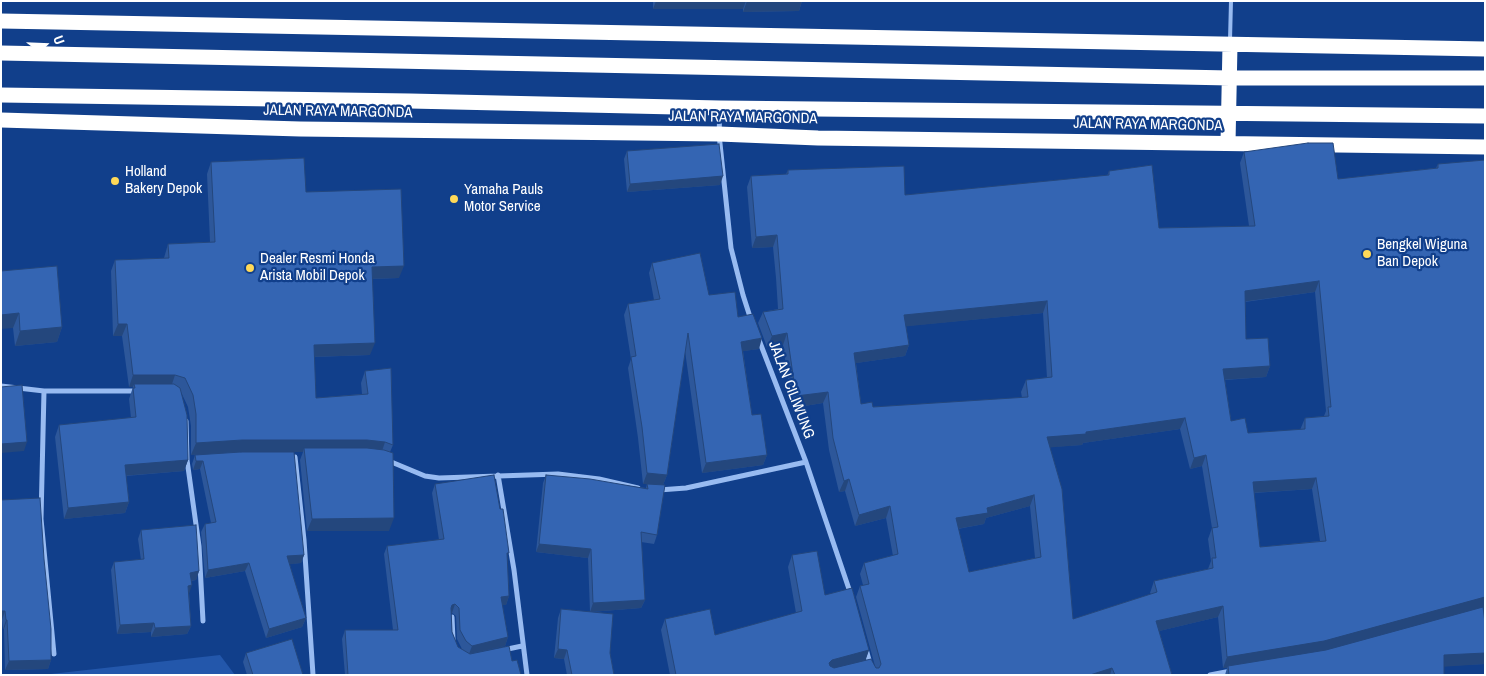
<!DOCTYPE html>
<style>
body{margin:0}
#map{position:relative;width:1486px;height:676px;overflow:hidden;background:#113f8b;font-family:"Archivo Narrow",sans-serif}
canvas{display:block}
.frame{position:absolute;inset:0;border:2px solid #fff;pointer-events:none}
.north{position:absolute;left:20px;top:20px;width:50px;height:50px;-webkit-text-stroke:4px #113f8b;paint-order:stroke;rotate:70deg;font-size:14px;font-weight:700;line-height:20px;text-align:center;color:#fff}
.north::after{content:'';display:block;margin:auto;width:18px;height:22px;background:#fff;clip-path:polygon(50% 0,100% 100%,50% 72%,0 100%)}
</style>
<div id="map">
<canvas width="1486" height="676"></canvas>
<div class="frame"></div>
<div class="north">U</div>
</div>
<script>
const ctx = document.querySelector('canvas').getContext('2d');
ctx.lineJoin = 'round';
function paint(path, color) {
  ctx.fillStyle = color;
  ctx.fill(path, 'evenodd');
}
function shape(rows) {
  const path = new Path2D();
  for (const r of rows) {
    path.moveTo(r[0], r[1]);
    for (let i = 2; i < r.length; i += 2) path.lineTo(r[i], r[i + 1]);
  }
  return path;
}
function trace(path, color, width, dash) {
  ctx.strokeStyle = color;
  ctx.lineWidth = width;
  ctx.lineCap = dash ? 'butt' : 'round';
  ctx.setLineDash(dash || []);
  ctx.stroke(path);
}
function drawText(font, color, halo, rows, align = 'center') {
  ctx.font = font + ' "Archivo Narrow",sans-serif';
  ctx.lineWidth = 4.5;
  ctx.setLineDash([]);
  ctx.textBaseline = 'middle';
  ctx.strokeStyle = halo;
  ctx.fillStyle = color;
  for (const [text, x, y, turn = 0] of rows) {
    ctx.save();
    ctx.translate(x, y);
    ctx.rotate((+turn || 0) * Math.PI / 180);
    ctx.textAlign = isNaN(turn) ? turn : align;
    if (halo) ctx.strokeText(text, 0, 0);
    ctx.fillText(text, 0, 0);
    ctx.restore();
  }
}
paint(shape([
 [220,655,235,675,42,675]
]), '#2357ab');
trace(shape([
 [1230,40,1231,1]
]), '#98bbf1', 4);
trace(shape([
 [720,109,719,134,731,248,743,295,751,320],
 [759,340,806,462,851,595],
 [1,386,44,391,41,519,54,654],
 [44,391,136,391],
 [186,421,187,460,199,546,203,621],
 [295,457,304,540,313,675],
 [389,461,425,476,439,478,558,474,599,479,638,488],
 [498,475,514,570,527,675],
 [659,490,686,488,806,462],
 [452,617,453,640],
 [866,649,873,675],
 [503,650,522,646],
 [1210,675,1231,671]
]), '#98bbf1', 5);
trace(shape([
 [1,21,1485,49],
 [1,53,1230,78,1485,78],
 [1,95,410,101,720,108,1485,116],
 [1,120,300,129,719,134,818,138,1485,147],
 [1228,143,1230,45]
]), '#fff', 15);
paint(shape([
 [653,1,802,1,799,11,743,12,743,9,653,9],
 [627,151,720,185,627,192,624,159],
 [1244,152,1338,179,1436,168,1438,164,1483,608,1485,623,1485,664,1444,666,1444,675,1225,675,1227,668,1223,668,1218,617,1159,631,1172,675,670,675,661,630,665,619,715,635,796,613,788,567,792,555,869,650,865,660,875,666,856,597,860,586,863,585,860,574,864,563,893,556,886,518,855,526,845,491,839,492,829,450,823,403,792,408,783,345,767,347,758,323,763,312,778,309,776,278,773,247,752,248,747,187,751,176,786,174,788,170,905,195,1107,176,1109,171,1159,228,1249,226,1240,163],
 [1315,292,1326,411,1324,416,1305,418,1300,430,1248,433,1231,421,1225,380,1266,377,1270,366,1246,339,1245,302],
 [1043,313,1047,378,1026,380,1021,392,1022,398,873,407,861,404,856,363,905,356,909,345,906,326],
 [1180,429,1190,469,1202,466,1212,528,1208,539,1211,561,1208,569,1154,581,1150,593,1151,594,1073,619,1050,447,1082,445,1083,443],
 [1312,489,1320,541,1260,547,1254,493],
 [1030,506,1035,558,969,572,958,529,984,524,986,518],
 [211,162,306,192,399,278,372,279,370,355,314,357,316,398,362,394,361,383,365,371,393,445,390,452,389,531,307,531,300,460,303,452,238,452,191,455,191,426,188,407,181,392,188,460,184,471,126,476,129,502,125,513,64,519,55,437,59,425,131,418,129,399,133,387,129,387,122,336,113,336,111,271,115,260,164,258,168,244,210,242,207,174],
 [652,263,709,295,738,317,759,349,743,351,752,415,767,455,763,465,702,473,685,351,667,475,663,485,657,535,654,544,641,542,645,600,641,608,590,612,588,558,536,552,543,483,546,475,646,488,647,484,643,484,638,438,628,368,631,359,624,315,628,304,654,300,649,273],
 [1,271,62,327,57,342,15,346,13,328],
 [241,452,304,555,301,563,289,564,306,618,302,627,266,638,245,571,205,578,201,532,205,524,211,523,200,469,193,470,192,464,195,455],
 [435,484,507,559,509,596,506,605,502,605,508,637,505,646,470,654,512,661,521,675,345,675,342,639,345,630,393,630,384,554,387,546,439,540,432,493],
 [451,613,452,613,456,616,457,639,462,649,458,647,452,632],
 [1,500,51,660,48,669,5,670,4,629,3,629,2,620,1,620],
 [141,530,199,571,196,580,191,581,189,593,191,626,187,634,151,637,151,632,117,634,111,570,114,562,141,560,138,539],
 [561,609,610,653,614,675,567,675,564,659,554,658,558,618],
 [246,653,303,675,247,675,243,662]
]), '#2d579a');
paint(shape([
 [656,1,746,1,743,9,653,9],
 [747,1,802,1,799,11,743,12],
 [723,176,720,185,627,192,630,184],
 [777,235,773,247,752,248,756,237],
 [404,266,399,278,367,279,372,267],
 [1319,281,1315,292,1241,302,1245,291],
 [1047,301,1043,313,900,327,904,315],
 [19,313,13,328,1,329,1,315],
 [118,324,127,324,122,336,113,336],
 [62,327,57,342,15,346,20,331],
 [787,333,783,345,767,347,772,336],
 [762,338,759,349,737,352,741,342],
 [375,343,370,355,309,357,314,345],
 [909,345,905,356,850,364,854,353],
 [1270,366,1266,377,1219,380,1223,369],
 [133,375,175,375,171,387,134,384,133,387,129,387],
 [828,392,823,403,792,408,796,396],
 [1185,418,1180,429,1083,443,1082,445,1043,448,1047,437,1086,432],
 [242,440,367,440,385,442,381,454,304,448,303,452,238,452,191,455,196,443],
 [27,442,24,451,1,453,1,444],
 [767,455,763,465,702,473,706,463],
 [1206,455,1202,466,1190,469,1194,458],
 [188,460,184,471,121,476,125,465],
 [196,461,203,461,200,469,193,470],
 [647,473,667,475,663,485,643,484],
 [1316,478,1312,489,1249,493,1253,482],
 [849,479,845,491,839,492,844,481],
 [1034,495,1030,506,986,518,984,524,951,530,956,518,987,508],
 [129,502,125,513,64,519,68,508],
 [890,506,886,518,855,526,859,515],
 [394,518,389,531,307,531,312,519],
 [539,544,591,549,588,558,536,552],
 [304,555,301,563,284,565,287,556],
 [249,563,245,571,205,578,208,570],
 [199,571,196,580,187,581,190,573],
 [192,585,189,594,188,586],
 [509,596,506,605,498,605,501,597],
 [1485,597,1485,608,1482,608,1320,653,1228,666,1227,668,1223,668,1227,657],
 [645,600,641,608,590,612,593,603],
 [455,604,452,613,449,614,448,617,452,605],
 [1223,606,1218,617,1151,633,1156,621],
 [1,611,5,611,2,620,1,620],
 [306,618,302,627,266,638,269,629],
 [6,620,7,620,4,629,3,629],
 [154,623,151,632,117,634,120,625],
 [191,626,187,634,151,637,155,628],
 [508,637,505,646,469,654,472,646],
 [558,649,567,650,564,659,554,658],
 [869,650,865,662,828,671,829,663,832,660],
 [1485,653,1485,664,1440,667,1444,655],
 [51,660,48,669,5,670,9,661],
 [1112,668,1110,675,1090,675]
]), '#24477d');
const building = shape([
 [1308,143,1333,143,1338,179,1438,168,1438,164,1485,160,1485,597,1324,641,1227,657,1223,606,1156,621,1172,675,1115,675,1112,668,1090,675,676,675,665,619,710,609,715,635,802,611,792,555,817,551,825,595,852,588,869,650,832,660,829,663,830,666,834,668,871,659,876,668,879,668,881,664,860,586,869,584,864,563,898,554,890,506,859,515,849,479,844,481,833,438,828,392,796,396,787,333,772,336,763,312,783,309,777,235,756,237,751,176,788,174,788,170,904,166,905,195,1109,175,1109,171,1152,165,1159,228,1255,226,1244,152,1308,143],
 [1319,281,1331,407,1328,407,1329,416,1305,418,1305,429,1248,433,1245,418,1231,421,1223,369,1270,366,1268,338,1246,339,1245,291,1319,281],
 [1047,301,1052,377,1026,380,1028,397,873,407,872,402,861,404,854,353,909,345,904,315,1047,301],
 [1185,418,1194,458,1206,455,1218,527,1212,528,1216,558,1212,558,1213,568,1154,581,1157,592,1073,619,1062,489,1047,437,1086,434,1086,432,1185,418],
 [1316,478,1326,541,1260,547,1253,482,1316,478],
 [1034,495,1041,557,969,572,956,518,988,513,987,508,1034,495],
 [719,144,723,176,630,184,627,151,719,144],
 [304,158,306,192,401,189,404,266,372,267,375,343,314,345,316,398,368,394,365,371,391,368,393,445,385,442,367,440,242,440,196,443,196,414,193,395,185,378,175,375,133,375,127,324,118,324,115,260,169,258,168,244,215,242,211,162,304,158],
 [700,253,709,295,735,292,738,317,753,314,762,338,741,342,752,415,761,414,767,455,706,463,688,333,667,475,647,473,642,427,631,357,636,356,628,304,660,299,652,263,700,253],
 [57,266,62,327,20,331,19,313,1,315,1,271,57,266],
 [134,384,174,384,180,388,187,415,188,460,125,465,129,502,68,508,59,425,136,417,133,388,135,388,134,384],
 [22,385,27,442,1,444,1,387,22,385],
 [304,448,367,448,384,450,393,453,394,518,312,519,304,448],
 [241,452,294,452,304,555,287,556,306,618,269,629,249,563,208,570,205,524,216,522,203,461,196,461,195,455,241,452],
 [494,475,500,509,503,509,509,553,507,553,509,596,501,597,508,637,472,646,466,641,460,630,459,608,455,604,452,605,451,608,452,632,458,647,470,654,509,646,512,661,517,660,521,675,348,675,345,630,398,630,387,546,444,539,435,484,494,475],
 [546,475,590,479,648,489,647,484,665,485,657,535,641,532,645,600,593,603,591,549,539,544,546,475],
 [40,498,44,559,51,629,51,660,9,661,7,620,6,620,5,611,1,611,1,500,40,498],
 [196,525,199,571,190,573,192,585,188,586,191,626,155,628,154,623,120,625,114,562,144,559,141,530,196,525],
 [1483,607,1485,623,1485,653,1444,655,1444,675,1229,675,1228,666,1326,650,1483,607],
 [561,609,613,614,610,653,614,675,572,675,567,650,558,649,561,609],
 [292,639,303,675,253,675,246,653,292,639]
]);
paint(building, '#3465b3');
trace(building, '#24477d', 1);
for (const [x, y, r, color] of [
 [115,181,5,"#ffd958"],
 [454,199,5,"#ffd958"],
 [1367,254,5,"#ffd958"],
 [250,268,5,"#ffd958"]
]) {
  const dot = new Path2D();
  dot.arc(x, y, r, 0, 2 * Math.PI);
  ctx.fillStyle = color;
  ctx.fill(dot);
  trace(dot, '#113f8b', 2);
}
drawText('15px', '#fff', '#113f8b', [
 ["JALAN RAYA MARGONDA",338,112,1],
 ["JALAN RAYA MARGONDA",743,118,1],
 ["JALAN RAYA MARGONDA",1148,125,1],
 ["JALAN CILIWUNG",791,390,69]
]);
drawText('15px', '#fff', '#113f8b', [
 ["Holland",125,172],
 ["Bakery Depok",125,189],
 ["Yamaha Pauls",464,190],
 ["Motor Service",464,207],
 ["Bengkel Wiguna",1377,245],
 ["Ban Depok",1377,262],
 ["Dealer Resmi Honda",260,259],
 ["Arista Mobil Depok",260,276]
], 'left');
</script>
